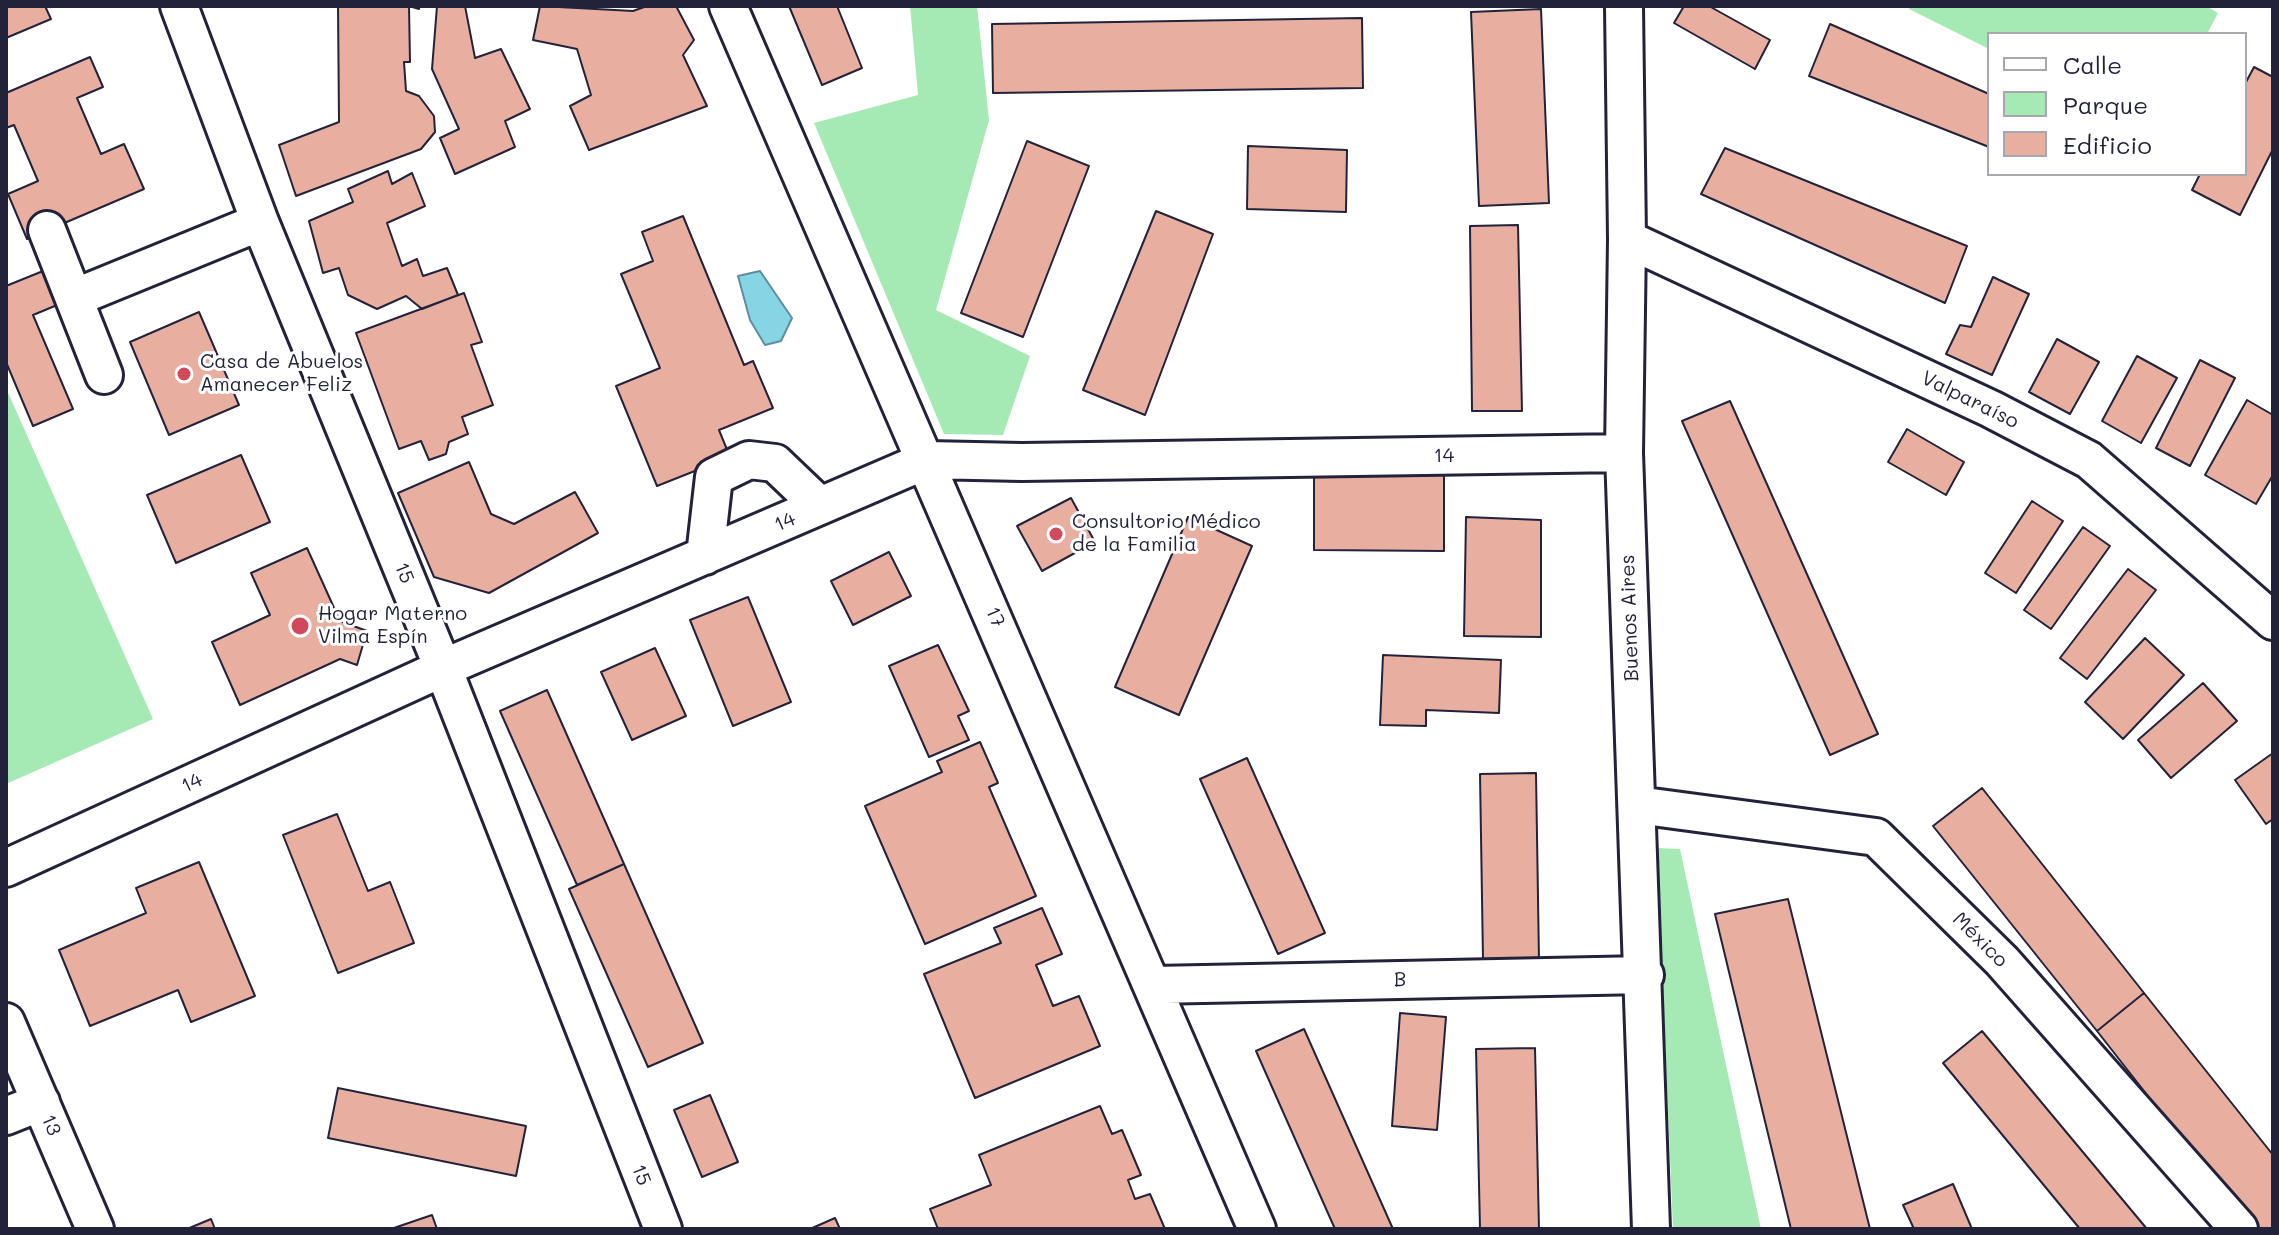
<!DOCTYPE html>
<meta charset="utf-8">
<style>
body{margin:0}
#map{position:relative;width:2279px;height:1235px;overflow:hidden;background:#fff;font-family:Mali,sans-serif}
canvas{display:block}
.frame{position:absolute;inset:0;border:8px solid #22223b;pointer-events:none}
.legend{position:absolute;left:1987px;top:32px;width:260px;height:144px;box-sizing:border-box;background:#fff;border:2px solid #a7a7b1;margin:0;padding:10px 14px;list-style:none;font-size:24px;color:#22223b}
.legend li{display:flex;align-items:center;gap:16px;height:40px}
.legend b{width:40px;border:2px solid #a7a7b1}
</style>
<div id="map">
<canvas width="2279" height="1235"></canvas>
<div class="frame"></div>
<ul class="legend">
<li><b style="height:10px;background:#fff"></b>Calle</li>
<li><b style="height:22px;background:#a5eab5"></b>Parque</li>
<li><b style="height:22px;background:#e8afa1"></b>Edificio</li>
</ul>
</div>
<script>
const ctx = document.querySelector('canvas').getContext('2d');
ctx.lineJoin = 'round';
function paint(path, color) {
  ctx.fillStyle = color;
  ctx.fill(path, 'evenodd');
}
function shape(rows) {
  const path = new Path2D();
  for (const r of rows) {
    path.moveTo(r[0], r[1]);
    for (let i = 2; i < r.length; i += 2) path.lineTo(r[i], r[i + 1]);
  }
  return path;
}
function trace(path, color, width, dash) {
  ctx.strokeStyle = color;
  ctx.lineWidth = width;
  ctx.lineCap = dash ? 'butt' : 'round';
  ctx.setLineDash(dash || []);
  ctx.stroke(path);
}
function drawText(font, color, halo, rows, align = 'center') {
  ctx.font = font + ' Mali,sans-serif';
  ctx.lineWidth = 6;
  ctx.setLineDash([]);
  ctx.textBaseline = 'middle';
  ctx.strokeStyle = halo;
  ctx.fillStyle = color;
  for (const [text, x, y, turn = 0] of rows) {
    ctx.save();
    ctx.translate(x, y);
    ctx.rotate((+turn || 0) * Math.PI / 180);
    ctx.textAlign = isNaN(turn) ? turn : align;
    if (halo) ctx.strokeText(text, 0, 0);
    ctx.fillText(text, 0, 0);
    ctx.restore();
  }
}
paint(shape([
 [910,6,977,6,989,120,936,310,1030,356,1003,435,944,434,814,123,918,95],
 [1910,6,2206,6,2218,13,2207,34,1989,34,1989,49,1909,9],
 [6,388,153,719,6,784],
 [1657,848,1680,849,1761,1229,1673,1229]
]), '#a5eab5');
const water = shape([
 [760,271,792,318,781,341,765,345,750,320,738,276,760,271]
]);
paint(water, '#86d5e4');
trace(water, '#5e8da0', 2);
const building = shape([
 [6,6,45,6,51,19,6,38,6,6],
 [409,6,410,62,404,62,406,91,419,96,434,116,435,132,421,149,296,196,279,145,339,122,338,6,419,6,419,9,409,6],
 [437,6,465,6,475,58,501,49,530,109,505,121,515,147,455,174,440,138,459,129,432,69,437,6],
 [540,6,633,11,647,6,676,6,694,40,683,55,707,106,589,150,570,106,591,95,577,49,533,40,540,6],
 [789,6,837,6,862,68,822,85,789,6],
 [1684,6,1709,6,1770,40,1755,69,1674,23,1684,6],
 [1541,9,1549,203,1479,206,1471,12,1541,9],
 [1362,18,1363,88,993,93,992,24,1362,18],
 [1830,24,1989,94,1989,147,1809,76,1830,24],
 [90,57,103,87,77,98,101,154,124,144,144,189,27,239,8,194,38,181,14,125,6,128,6,93,90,57],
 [2254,67,2273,77,2273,149,2240,215,2192,190,2200,174,2245,174,2245,84,2254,67],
 [1027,141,1089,166,1023,337,961,313,1027,141],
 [1248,146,1347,150,1346,212,1247,209,1248,146],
 [1725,148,1967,246,1945,303,1701,194,1725,148],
 [388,171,392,184,412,173,425,206,387,223,402,266,417,259,423,276,447,268,458,295,422,309,406,296,377,309,348,295,339,268,323,273,309,221,353,202,348,189,388,171],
 [1156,211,1213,234,1145,415,1083,390,1156,211],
 [683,216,744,365,753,361,773,408,719,430,730,457,657,486,616,386,660,368,621,274,653,261,642,232,683,216],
 [1518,225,1522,411,1472,411,1470,226,1518,225],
 [48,269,62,303,33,315,73,409,33,426,6,362,6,286,48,269],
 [1993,277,2029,294,1992,375,1946,354,1960,325,1971,327,1993,277],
 [464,293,482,342,471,345,493,405,462,417,468,434,449,442,446,454,429,460,421,441,399,449,356,333,464,293],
 [199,312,239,405,169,435,130,342,199,312],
 [2057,339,2099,362,2070,414,2029,392,2057,339],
 [2137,356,2177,378,2141,443,2102,421,2137,356],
 [2200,360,2235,378,2190,466,2156,448,2200,360],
 [2247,400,2273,415,2273,475,2256,504,2205,475,2247,400],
 [1730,401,1878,734,1830,755,1682,421,1730,401],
 [1907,429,1964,462,1946,495,1888,462,1907,429],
 [241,455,270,522,176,563,147,495,241,455],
 [469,462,491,514,514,524,575,492,598,533,489,593,434,577,398,493,469,462],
 [1314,473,1444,474,1444,551,1314,550,1314,473],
 [1071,498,1095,542,1042,571,1017,526,1071,498],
 [2032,501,2063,521,2016,593,1985,573,2032,501],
 [1188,517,1252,546,1179,715,1115,687,1188,517],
 [1466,517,1541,520,1541,637,1464,636,1466,517],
 [2083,527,2110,546,2051,629,2024,610,2083,527],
 [307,548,340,621,367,631,357,665,340,659,240,705,212,642,270,615,251,573,307,548],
 [889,552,911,596,853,625,831,581,889,552],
 [2128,569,2156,590,2087,679,2060,658,2128,569],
 [748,597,791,702,733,726,690,620,748,597],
 [2145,638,2184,675,2123,739,2085,702,2145,638],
 [938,645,969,711,958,716,969,740,929,757,889,666,938,645],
 [655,648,686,716,632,740,601,672,655,648],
 [1383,655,1501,660,1499,713,1426,710,1426,726,1380,725,1383,655],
 [2203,683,2237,721,2171,778,2138,740,2203,683],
 [547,690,624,864,577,885,500,711,547,690],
 [980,742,998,783,989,787,1036,896,925,944,865,806,942,772,937,761,980,742],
 [2273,753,2273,819,2266,824,2235,780,2273,753],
 [1247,758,1325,933,1278,954,1200,779,1247,758],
 [1536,773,1539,960,1483,960,1480,774,1536,773],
 [1982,788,2144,993,2097,1031,1933,826,1982,788],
 [337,814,368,891,390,882,414,943,338,973,283,835,337,814],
 [199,862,255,996,191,1022,178,990,90,1026,59,950,146,913,136,888,199,862],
 [624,864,703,1043,648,1067,569,889,624,864],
 [1788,899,1870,1229,1791,1229,1715,914,1788,899],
 [1042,908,1062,954,1036,965,1053,1006,1079,996,1100,1046,975,1098,924,974,1001,943,994,928,1042,908],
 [2144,993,2273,1155,2273,1229,2252,1229,2097,1031,2144,993],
 [1400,1013,1446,1017,1437,1130,1392,1126,1400,1013],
 [1304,1029,1393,1229,1335,1229,1256,1051,1304,1029],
 [1982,1031,2147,1229,2080,1229,1943,1063,1982,1031],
 [1535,1048,1539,1229,1480,1229,1476,1049,1535,1048],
 [338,1088,526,1126,516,1176,328,1138,338,1088],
 [710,1095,738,1162,702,1177,674,1110,710,1095],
 [1100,1106,1112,1134,1122,1130,1141,1175,1128,1180,1135,1199,1150,1194,1165,1229,938,1229,930,1209,991,1185,979,1155,1100,1106],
 [1953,1184,1972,1229,1914,1229,1903,1205,1953,1184],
 [432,1215,437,1229,391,1229,432,1215],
 [835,1218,840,1229,810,1229,835,1218],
 [211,1219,215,1229,187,1229,211,1219]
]);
paint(building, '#e8afa1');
trace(building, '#22223b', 2);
const minor = shape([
 [179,6,260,222,443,668,663,1229],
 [728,6,1257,1229],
 [1624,6,1627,239,1624,453,1651,1229],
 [47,230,104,375],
 [1627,239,1991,409,2089,460,2273,621],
 [74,298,260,222],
 [705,556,714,477,749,460,775,463,820,506],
 [1637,805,1876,837,2002,961,2239,1229],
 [6,868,443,668,927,460,1022,462,1624,453],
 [1154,985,1645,975],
 [6,1022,95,1229],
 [6,1116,41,1102]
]);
trace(minor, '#22223b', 42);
trace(minor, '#fff', 36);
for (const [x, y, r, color] of [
 [184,374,8,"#d1495b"],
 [1056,534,8,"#d1495b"],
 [300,626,10,"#d1495b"]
]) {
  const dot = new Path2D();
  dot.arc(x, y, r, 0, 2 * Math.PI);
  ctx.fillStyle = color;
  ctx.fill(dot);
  trace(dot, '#fff', 3);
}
drawText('20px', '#22223b', '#fff', [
 ["Casa de Abuelos",200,362],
 ["Amanecer Feliz",200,385],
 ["Consultorio Médico",1072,522],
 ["de la Familia",1072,545],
 ["Hogar Materno",318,614],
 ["Vilma Espín",318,637]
], 'left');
drawText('20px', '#22223b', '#fff', [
 ["Valparaíso",1970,400,26],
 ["14",1444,456,-1],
 ["14",785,522,-24],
 ["15",404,573,68],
 ["17",995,617,67],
 ["Buenos Aires",1630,618,-92],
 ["14",192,783,-25],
 ["México",1980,940,45],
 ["B",1400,980,-1],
 ["13",51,1125,67],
 ["15",641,1175,69]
]);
</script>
